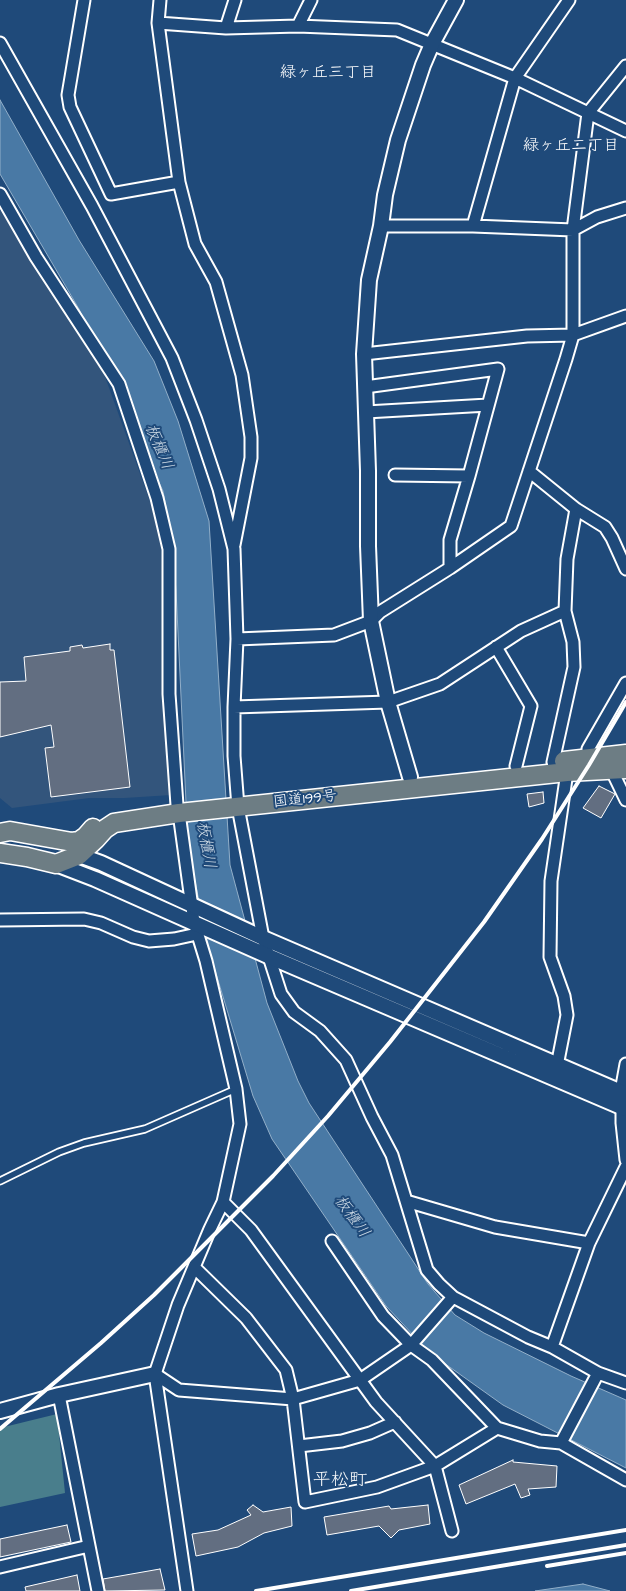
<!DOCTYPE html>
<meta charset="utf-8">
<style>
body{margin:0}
canvas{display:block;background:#1f4a7a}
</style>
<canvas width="626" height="1591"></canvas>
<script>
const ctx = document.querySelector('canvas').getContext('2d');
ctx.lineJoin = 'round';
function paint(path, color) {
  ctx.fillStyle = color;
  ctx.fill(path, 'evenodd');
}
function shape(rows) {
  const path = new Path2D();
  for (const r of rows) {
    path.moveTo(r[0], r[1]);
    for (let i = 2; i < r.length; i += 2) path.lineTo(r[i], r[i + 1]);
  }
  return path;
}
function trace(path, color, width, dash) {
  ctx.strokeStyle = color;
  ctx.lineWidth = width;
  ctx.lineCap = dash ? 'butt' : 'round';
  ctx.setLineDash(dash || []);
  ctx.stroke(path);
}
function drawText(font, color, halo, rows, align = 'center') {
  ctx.font = font + ' "Architects Daughter","Klee One",sans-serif';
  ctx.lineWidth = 4;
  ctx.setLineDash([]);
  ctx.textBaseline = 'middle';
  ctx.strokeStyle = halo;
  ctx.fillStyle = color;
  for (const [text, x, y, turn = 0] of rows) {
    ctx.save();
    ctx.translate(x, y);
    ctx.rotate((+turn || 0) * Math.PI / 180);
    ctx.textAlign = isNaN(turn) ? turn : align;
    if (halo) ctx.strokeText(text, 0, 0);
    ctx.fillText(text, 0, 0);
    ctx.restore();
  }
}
paint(shape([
 [3,210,104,374,152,507,161,548,171,795,124,798,89,798,12,808,0,798,0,211]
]), '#33557c');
paint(shape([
 [57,1414,65,1493,0,1507,0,1428]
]), '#497e8c');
const water = shape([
 [0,100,79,240,154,361,178,421,209,521,230,865,267,1003,298,1081,309,1103,409,1255,428,1284,455,1315,484,1333,571,1376,626,1400,626,1468,503,1405,430,1353,386,1306,272,1139,253,1096,208,947,188,845,176,590,171,535,163,491,79,309,0,174,0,100],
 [583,1584,610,1591,535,1591,583,1584]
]);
paint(water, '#4979a5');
trace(water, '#92afc9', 1);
const building = shape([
 [110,644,110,650,114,650,130,787,51,797,45,748,54,747,51,725,0,737,0,682,26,681,24,657,70,651,70,647,82,645,83,648,110,644],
 [599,786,615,794,601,818,583,808,599,786],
 [543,792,544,803,529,807,527,794,543,792],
 [513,1460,513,1462,557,1466,556,1487,528,1489,530,1495,521,1498,515,1484,466,1504,459,1485,513,1460],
 [253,1505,263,1512,291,1507,292,1526,264,1533,238,1547,196,1556,192,1534,218,1530,251,1515,247,1510,253,1505],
 [428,1505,430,1524,399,1530,391,1538,379,1526,327,1535,324,1517,389,1506,391,1509,428,1505],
 [67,1525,71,1542,0,1557,0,1539,67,1525],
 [160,1569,165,1590,105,1591,103,1579,160,1569],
 [77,1575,80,1591,26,1591,25,1587,77,1575]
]);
paint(building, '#626e81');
trace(building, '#fff', 1);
const service = shape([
 [0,1181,59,1152,84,1143,145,1129,236,1089]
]);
const minor = shape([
 [84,0,68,95,70,107,111,194,179,182],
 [160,0,158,23,179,182,195,244,216,282,242,375,251,437,251,458,234,545],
 [158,23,226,28,298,26,397,30,515,78,626,131],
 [298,26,311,0],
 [226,28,235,0],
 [0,43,92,206,172,358,196,420,219,489,234,549,237,639,234,707,234,756,238,807,263,938,281,994,294,1012,320,1031,346,1060,372,1117,392,1155,427,1270,439,1284,453,1297,528,1337,552,1347,598,1373,626,1383],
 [0,194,36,257,119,384,157,498,169,549,169,694,177,805,179,813,194,922,206,961,236,1089,240,1124,223,1202,251,1230,376,1402,435,1466,452,1531],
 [381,226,473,226,573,230,597,217,626,208],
 [473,226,515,78,569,0],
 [364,354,527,336,573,335,626,316],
 [365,387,498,369,469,476,395,475],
 [366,412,488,405],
 [529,471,576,509,605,527,612,538,626,569],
 [450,568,450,540,469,476],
 [237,639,334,635,371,621,380,612,450,568,511,526,566,359,573,335,573,230,588,113,626,66],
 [496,647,531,706,516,766],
 [234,707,388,702,440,684,521,631,565,611],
 [588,749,626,683],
 [611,769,626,800],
 [0,920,84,919,101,923,133,937,149,941,174,939,197,934],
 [626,1064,622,1086,622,1123,626,1160],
 [556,1071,567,1015,564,996,550,957,551,881,567,772,553,762,574,667,573,642,565,611,567,559,576,509],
 [406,1201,495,1227,589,1243],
 [332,1241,383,1316,411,1345,432,1360,497,1428,540,1441,561,1443,626,1480],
 [194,1267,246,1318,286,1370,293,1399,305,1502,377,1487,435,1466,497,1428],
 [552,1347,589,1243,626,1167],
 [155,1374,179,1390,293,1399,360,1380,411,1345,453,1297],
 [59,1395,98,1591],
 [561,1443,598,1373],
 [299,1446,342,1441,370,1433,395,1422],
 [0,1567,89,1546],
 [187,1591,155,1374,178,1305,210,1229,223,1202]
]);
const tertiary = shape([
 [410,777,388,702,371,621,368,546,368,471,364,354,369,280,381,226,385,195,398,140,423,65,432,44,456,0],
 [79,855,101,863,263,938,626,1094],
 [56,864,95,879,268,956,626,1109],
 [0,1411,59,1395,155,1374]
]);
const trunk = shape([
 [564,761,626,754],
 [0,833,10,831,72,842,79,841,86,836,93,828],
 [0,853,27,857,56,864,79,855,96,839,105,829,114,823,179,813,567,772,626,769]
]);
trace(service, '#fff', 9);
trace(minor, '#fff', 15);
trace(tertiary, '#fff', 18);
trace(trunk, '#fff', 21);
trace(service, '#1f4a7a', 5.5);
trace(minor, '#1f4a7a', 11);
trace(tertiary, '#1f4a7a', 14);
trace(trunk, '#6d7d84', 18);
trace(shape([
 [0,1429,101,1343,154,1295,273,1176,328,1116,390,1042,484,922,542,839,589,765,626,702],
 [547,1566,626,1553],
 [256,1591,626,1530],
 [351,1591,626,1545]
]), '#fff', 4);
drawText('15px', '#fff', '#1f4a7a', [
 ["国道199号",305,800,-6]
]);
drawText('16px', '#fff', '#1f4a7a', [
 ["緑ヶ丘三丁目",328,74],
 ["緑ヶ丘二丁目",571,147]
]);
drawText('italic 16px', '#d2dee8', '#1f4a7a', [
 ["板櫃川",158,447,67],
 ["板櫃川",205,845,80],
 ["板櫃川",351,1217,54]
]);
drawText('18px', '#fff', '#1f4a7a', [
 ["平松町",340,1481]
]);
</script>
